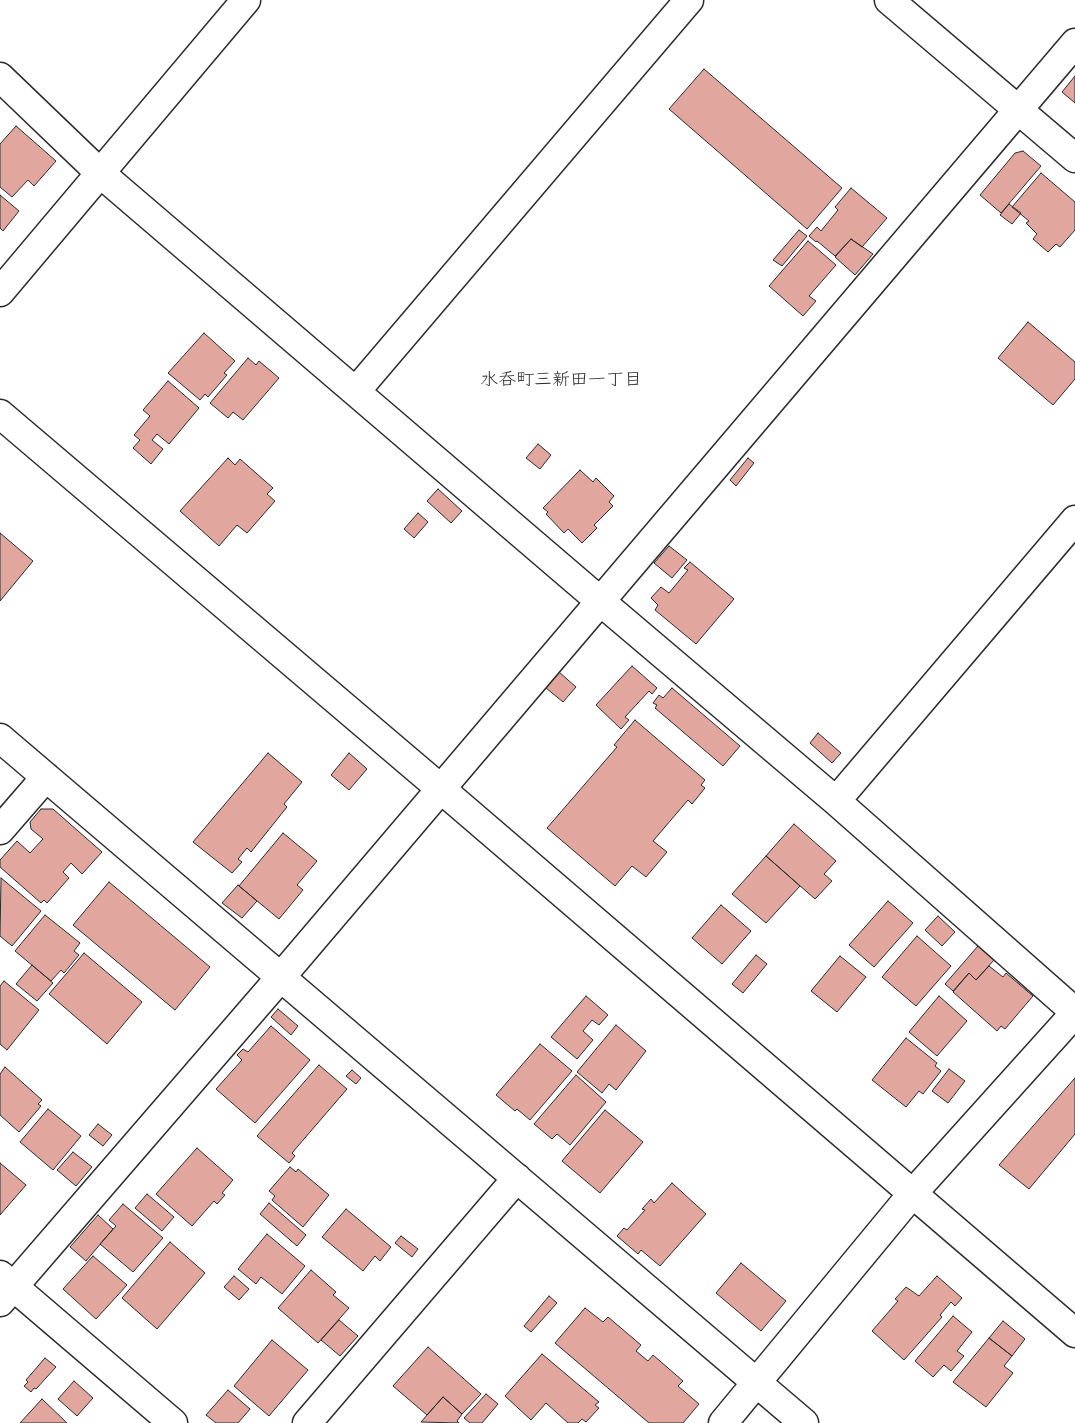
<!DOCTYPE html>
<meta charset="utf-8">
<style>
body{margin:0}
canvas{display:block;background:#fff}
</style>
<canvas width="1075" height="1423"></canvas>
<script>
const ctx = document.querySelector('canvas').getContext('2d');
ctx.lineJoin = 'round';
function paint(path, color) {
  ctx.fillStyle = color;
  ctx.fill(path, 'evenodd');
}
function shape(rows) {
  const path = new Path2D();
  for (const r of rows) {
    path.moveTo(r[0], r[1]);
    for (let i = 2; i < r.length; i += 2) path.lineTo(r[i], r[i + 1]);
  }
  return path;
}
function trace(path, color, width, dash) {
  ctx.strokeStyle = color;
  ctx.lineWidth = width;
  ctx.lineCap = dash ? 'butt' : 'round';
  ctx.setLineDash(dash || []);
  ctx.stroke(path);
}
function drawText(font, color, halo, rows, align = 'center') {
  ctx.font = font + ' "Indie Flower","Klee One",sans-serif';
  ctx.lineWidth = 4;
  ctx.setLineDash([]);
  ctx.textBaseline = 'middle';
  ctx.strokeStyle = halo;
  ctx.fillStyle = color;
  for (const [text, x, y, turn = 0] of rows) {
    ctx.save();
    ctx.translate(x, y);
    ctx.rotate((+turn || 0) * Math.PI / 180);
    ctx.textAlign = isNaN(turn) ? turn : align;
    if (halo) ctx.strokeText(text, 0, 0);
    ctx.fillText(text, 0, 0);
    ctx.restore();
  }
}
const building = shape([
 [704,69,842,188,807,229,669,109,704,69],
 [1075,76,1075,103,1062,92,1075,76],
 [16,126,56,161,34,186,28,180,12,197,0,187,0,144,16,126],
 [1023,151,1041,166,1001,213,980,195,1015,153,1023,151],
 [1041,173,1075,202,1075,230,1060,247,1056,244,1048,252,1033,239,1037,234,1026,223,1029,221,1012,207,1041,173],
 [851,188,887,218,862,247,851,239,835,256,817,241,816,242,809,236,817,227,821,231,838,210,835,207,851,188],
 [0,195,19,211,3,231,0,228,0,195],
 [1009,204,1021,213,1012,224,1000,215,1009,204],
 [799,230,807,236,782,266,773,260,799,230],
 [851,239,873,254,855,275,835,257,851,239],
 [808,241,836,265,809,296,816,301,803,316,769,286,808,241],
 [1028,322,1075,362,1075,379,1053,405,998,358,1028,322],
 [204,333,235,361,224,373,227,375,208,397,205,394,200,400,168,373,204,333],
 [248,358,256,365,259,361,279,378,243,420,233,412,228,418,210,403,248,358],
 [168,381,199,408,169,444,157,434,152,440,163,449,151,464,133,448,140,440,134,435,150,416,143,410,168,381],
 [538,444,551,455,540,469,526,458,538,444],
 [228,458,235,465,240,459,273,488,267,494,275,501,247,533,237,525,219,546,180,511,228,458],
 [748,458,754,463,736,486,730,480,748,458],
 [580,470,593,482,596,478,614,496,609,502,613,506,594,525,597,528,582,543,568,529,564,533,546,514,548,512,543,508,580,470],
 [438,489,462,511,451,523,427,501,438,489],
 [418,513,428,522,414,538,404,529,418,513],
 [0,533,33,561,0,601,0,533],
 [669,546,687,560,672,578,654,563,669,546],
 [690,562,734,599,696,644,655,610,658,605,651,598,661,587,669,593,688,570,684,568,690,562],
 [632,666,657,688,652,694,649,691,625,717,629,720,621,729,596,705,632,666],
 [559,672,576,687,563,702,546,688,559,672],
 [672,688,740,746,723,766,655,708,657,705,653,703,659,695,663,698,672,688],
 [635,720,705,780,701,785,705,788,692,804,688,800,653,841,667,852,646,877,632,866,615,886,547,828,617,747,614,745,635,720],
 [818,733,841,753,832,763,810,743,818,733],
 [268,753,302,782,284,804,287,807,251,852,247,848,238,859,242,862,232,873,193,842,268,753],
 [349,753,367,769,349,790,331,775,349,753],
 [41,809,53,809,102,852,82,874,71,863,63,872,69,878,47,903,44,900,41,903,0,867,0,860,17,841,30,853,43,839,31,829,30,822,41,809],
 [794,824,836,861,824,874,832,881,815,899,766,856,794,824],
 [283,833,317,861,297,885,303,890,279,919,239,886,283,833],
 [766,856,800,886,766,923,732,894,766,856],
 [1,878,41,911,12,946,0,936,1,878],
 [109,882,210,967,175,1010,73,925,109,882],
 [238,885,257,901,242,918,222,903,238,885],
 [888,901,913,923,874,967,849,945,888,901],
 [721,905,751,931,722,964,692,938,721,905],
 [45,915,80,943,74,951,79,955,64,973,61,970,51,981,15,951,45,915],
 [938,916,955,932,942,946,925,930,938,916],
 [917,936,951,966,916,1006,882,977,917,936],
 [978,946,994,960,976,980,969,973,953,991,945,984,978,946],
 [84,953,142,1002,107,1044,49,994,84,953],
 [756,955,767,964,743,993,732,984,756,955],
 [840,956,866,977,837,1012,811,991,840,956],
 [32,965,53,983,37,1001,16,984,32,965],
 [989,966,1003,977,1006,973,1033,996,1005,1029,1001,1026,997,1031,953,992,969,973,976,980,989,966],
 [4,981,39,1010,7,1050,0,1044,0,986,4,981],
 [586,996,608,1015,599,1025,592,1020,583,1031,593,1040,577,1059,551,1037,586,996],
 [939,996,967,1021,937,1056,909,1032,939,996],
 [278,1009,298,1026,291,1035,271,1017,278,1009],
 [616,1025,646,1051,616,1090,609,1084,602,1093,577,1072,616,1025],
 [271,1026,310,1060,255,1123,216,1089,242,1060,237,1055,243,1049,248,1052,271,1026],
 [906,1038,937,1063,935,1066,941,1071,923,1094,919,1091,906,1107,872,1080,906,1038],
 [540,1044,572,1071,530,1120,517,1109,515,1111,496,1095,540,1044],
 [319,1065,347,1089,292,1153,295,1156,289,1163,257,1136,319,1065],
 [5,1067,42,1100,38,1104,41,1106,19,1132,0,1115,0,1074,5,1067],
 [949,1069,965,1081,948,1103,932,1091,949,1069],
 [352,1070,361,1078,356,1084,346,1076,352,1070],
 [576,1075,606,1102,570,1145,557,1134,552,1139,534,1124,576,1075],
 [1075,1078,1075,1134,1029,1189,999,1165,1075,1078],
 [48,1109,81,1136,53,1170,20,1142,48,1109],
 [605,1110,643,1142,600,1193,562,1161,605,1110],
 [98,1124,112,1135,103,1146,89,1135,98,1124],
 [197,1148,233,1180,222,1193,225,1195,217,1204,214,1201,192,1226,156,1194,197,1148],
 [73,1152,92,1167,76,1186,57,1170,73,1152],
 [0,1163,26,1185,0,1215,0,1163],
 [290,1167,296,1172,298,1169,329,1195,303,1227,272,1200,275,1196,269,1191,290,1167],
 [672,1183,706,1214,660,1266,641,1250,638,1254,617,1236,624,1228,627,1230,645,1210,642,1209,651,1199,654,1203,672,1183],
 [147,1194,174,1217,162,1231,135,1208,147,1194],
 [269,1203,306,1235,297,1246,260,1214,269,1203],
 [123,1204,163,1238,133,1272,100,1244,116,1226,109,1220,123,1204],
 [346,1209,391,1247,380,1261,375,1256,363,1271,322,1237,346,1209],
 [98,1215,113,1229,86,1261,70,1247,98,1215],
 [267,1234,305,1266,282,1294,261,1277,256,1284,238,1269,267,1234],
 [401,1236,418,1249,412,1257,395,1243,401,1236],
 [170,1242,205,1273,157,1329,122,1298,170,1242],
 [93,1256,127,1285,96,1319,63,1289,93,1256],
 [741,1263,786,1301,761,1331,716,1293,741,1263],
 [311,1270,336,1292,333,1295,349,1308,318,1343,278,1308,311,1270],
 [234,1276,249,1289,239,1300,224,1287,234,1276],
 [937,1276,962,1298,955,1306,951,1302,940,1315,942,1317,904,1360,872,1331,898,1301,895,1299,906,1287,919,1296,937,1276],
 [549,1296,557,1303,531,1332,524,1326,549,1296],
 [585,1308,603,1322,608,1317,641,1345,636,1351,648,1361,653,1355,683,1381,678,1386,699,1404,683,1423,649,1423,555,1343,585,1308],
 [953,1316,972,1332,957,1351,964,1356,951,1371,944,1365,933,1377,915,1361,953,1316],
 [339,1320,358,1336,340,1356,321,1340,339,1320],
 [1003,1321,1025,1339,1012,1356,989,1338,1003,1321],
 [989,1338,1012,1356,1004,1366,1013,1373,986,1407,953,1382,989,1338],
 [272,1340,308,1370,269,1416,234,1386,272,1340],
 [428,1347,481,1394,462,1414,443,1397,427,1415,393,1386,428,1347],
 [542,1354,599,1402,595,1405,599,1408,586,1422,582,1419,578,1423,568,1423,546,1403,531,1420,505,1396,542,1354],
 [45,1358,56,1367,36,1389,34,1388,31,1392,24,1386,28,1382,26,1380,45,1358],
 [74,1381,93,1398,77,1416,58,1399,74,1381],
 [228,1390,250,1409,238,1423,216,1423,206,1415,228,1390],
 [486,1394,498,1404,482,1423,470,1423,464,1418,486,1394],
 [443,1397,462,1414,457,1421,459,1423,421,1422,443,1397],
 [42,1399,67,1423,20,1423,42,1399]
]);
paint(building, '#e1a79f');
trace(building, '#2b2b2b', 1);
const street = shape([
 [889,0,1075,158],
 [0,77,100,173,600,601,836,801,1075,1012],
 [0,292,246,0],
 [356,391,689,0],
 [0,738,804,1423],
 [836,801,1075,520],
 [0,830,46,777],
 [0,1275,173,1423],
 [0,1302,280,978,1075,43],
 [307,1423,517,1178]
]);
const secondary = shape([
 [0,414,441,789,1075,1333],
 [723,1423,913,1193,1075,1013]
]);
trace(street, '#2b2b2b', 31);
trace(secondary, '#2b2b2b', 31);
trace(street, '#fff', 28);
trace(secondary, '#fff', 28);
drawText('18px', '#2b2b2b', '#fff', [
 ["水呑町三新田一丁目",561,382]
]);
</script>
